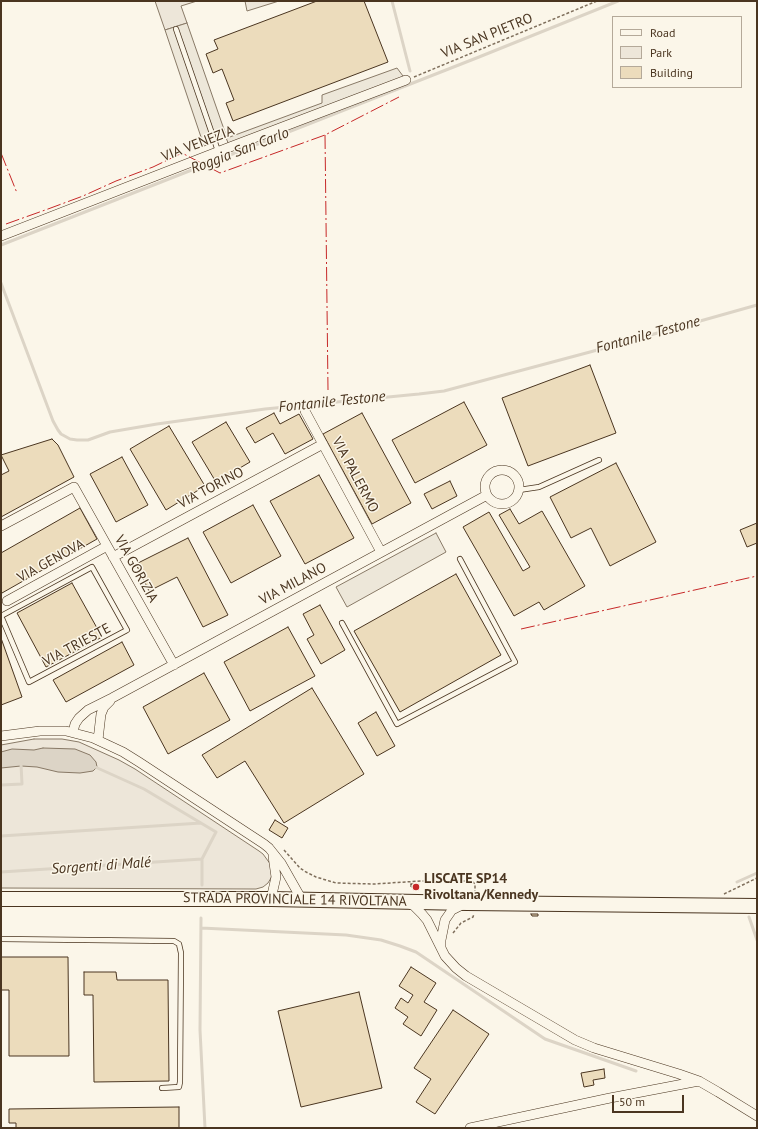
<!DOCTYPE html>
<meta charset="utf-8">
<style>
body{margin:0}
#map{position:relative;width:758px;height:1129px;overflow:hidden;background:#fbf6e9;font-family:"PT Sans",sans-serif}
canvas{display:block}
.frame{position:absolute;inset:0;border:2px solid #4a3520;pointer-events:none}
.legend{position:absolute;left:612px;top:16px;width:130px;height:72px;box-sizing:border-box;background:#fbf6e9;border:1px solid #b4a999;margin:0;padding:5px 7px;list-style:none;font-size:12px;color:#4a3520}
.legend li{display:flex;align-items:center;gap:8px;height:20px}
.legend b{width:20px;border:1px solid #b4a999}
.scale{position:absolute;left:612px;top:1095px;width:72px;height:18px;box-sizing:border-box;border:2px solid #4a3520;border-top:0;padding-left:5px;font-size:12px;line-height:14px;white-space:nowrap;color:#4a3520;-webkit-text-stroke:3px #fbf6e9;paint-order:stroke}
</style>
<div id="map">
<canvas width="758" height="1129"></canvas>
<div class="frame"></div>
<ul class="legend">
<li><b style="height:5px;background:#fbf6e9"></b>Road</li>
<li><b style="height:11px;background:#ede6d9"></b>Park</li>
<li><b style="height:11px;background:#ecdcbc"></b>Building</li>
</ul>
<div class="scale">50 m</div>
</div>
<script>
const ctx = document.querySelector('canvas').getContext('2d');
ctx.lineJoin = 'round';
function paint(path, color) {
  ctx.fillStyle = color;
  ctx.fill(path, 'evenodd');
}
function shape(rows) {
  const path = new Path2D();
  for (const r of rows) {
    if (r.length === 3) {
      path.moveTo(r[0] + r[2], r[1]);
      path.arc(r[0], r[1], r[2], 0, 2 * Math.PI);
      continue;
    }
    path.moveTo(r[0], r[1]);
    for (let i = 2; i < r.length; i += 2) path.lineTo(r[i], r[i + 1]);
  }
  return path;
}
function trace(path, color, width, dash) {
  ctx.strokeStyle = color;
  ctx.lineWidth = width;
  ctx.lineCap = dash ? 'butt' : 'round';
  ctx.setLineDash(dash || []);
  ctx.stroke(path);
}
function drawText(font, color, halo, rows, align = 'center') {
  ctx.font = font + ' "PT Sans",sans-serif';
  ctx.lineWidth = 3;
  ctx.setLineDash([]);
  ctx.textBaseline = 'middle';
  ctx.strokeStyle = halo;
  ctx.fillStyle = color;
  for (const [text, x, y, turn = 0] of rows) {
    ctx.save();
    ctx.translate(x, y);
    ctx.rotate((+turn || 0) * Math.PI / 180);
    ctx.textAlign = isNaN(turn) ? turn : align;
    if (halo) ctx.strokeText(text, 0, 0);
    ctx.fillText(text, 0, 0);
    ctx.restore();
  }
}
const green = shape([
 [155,1,197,1,181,6,187,23,165,30,155,1],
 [245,1,279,1,247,11,245,1],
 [34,739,62,739,79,742,119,760,135,769,259,851,263,854,271,865,272,874,271,878,268,883,263,887,256,889,1,888,1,745,34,739]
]);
paint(green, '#ede6d9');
trace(green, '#887966', 1);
const parking = shape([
 [187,23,227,138,322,103,322,95,397,68,406,80,230,147,226,138,204,146,165,30,187,23],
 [436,533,446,552,347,607,336,587,436,533]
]);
paint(parking, '#ede7d9');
trace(parking, '#887966', 1);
const water = shape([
 [43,748,75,749,90,755,96,762,97,767,93,771,80,773,58,772,37,767,21,766,1,768,1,752,12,749,34,750,43,748]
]);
paint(water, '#dcd4c6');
trace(water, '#887966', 1);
trace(shape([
 [392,1,410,71],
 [1,245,479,57,618,1],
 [1,283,53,421,58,430,61,434,70,439,77,440,88,440,110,432,157,424,265,409,419,394,444,391,590,352,757,305],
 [93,766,144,789,216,832,202,859,202,885],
 [1,785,22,784,21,764],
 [1,836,201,823],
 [1,872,202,859],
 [737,882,757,873],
 [749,917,757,940],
 [201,918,200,1030,205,1128],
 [201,928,346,935,381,940,400,946,416,952,545,1039,636,1071]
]), '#dcd4c6', 3);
const building = shape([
 [317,1,364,1,388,62,233,121,226,103,234,100,222,69,213,73,206,54,218,49,214,40,317,1],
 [590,365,616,433,528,466,502,398,590,365],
 [464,402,487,445,415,483,392,440,464,402],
 [274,413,280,424,299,414,313,439,285,454,273,433,255,443,246,428,274,413],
 [362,413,411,503,372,524,323,434,362,413],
 [226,422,250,462,216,482,192,442,226,422],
 [169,426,205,486,166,510,130,449,169,426],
 [52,439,58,445,74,477,1,517,1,475,9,471,1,455,52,439],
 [122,457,148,505,116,522,90,474,122,457],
 [616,463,656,542,610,566,591,528,571,538,550,497,616,463],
 [319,475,354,538,305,564,270,501,319,475],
 [450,481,457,496,432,509,424,494,450,481],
 [253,505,281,556,231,583,203,532,253,505],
 [80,508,97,539,2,593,1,591,1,553,80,508],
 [510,509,519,524,542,511,585,586,544,610,539,602,514,616,463,527,489,512,523,571,530,567,499,515,510,509],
 [757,523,757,543,747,547,740,530,757,523],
 [188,538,228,615,203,627,177,577,149,591,136,564,188,538],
 [456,574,501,655,400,712,354,631,456,574],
 [72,583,102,637,46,667,17,613,72,583],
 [320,605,345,650,321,664,307,639,314,635,303,614,320,605],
 [288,627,315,676,250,711,224,662,288,627],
 [1,638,22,697,1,705,1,638],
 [122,642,134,665,66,702,53,680,122,642],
 [204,673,230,720,168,754,143,707,204,673],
 [312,688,364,774,284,823,245,761,217,778,202,755,312,688],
 [376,712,395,746,377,756,358,723,376,712],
 [275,820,288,828,282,838,269,830,275,820],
 [411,884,417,884,417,887,411,887,411,884],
 [531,914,538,914,538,916,532,916,531,914],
 [1,957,68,957,69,1056,9,1056,9,990,1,990,1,957],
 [411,967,436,983,424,1002,437,1010,421,1036,403,1024,408,1017,395,1008,401,998,408,1003,413,995,399,986,411,967],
 [84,972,116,972,117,980,168,980,169,1081,94,1082,93,995,84,995,84,972],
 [359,992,382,1088,301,1107,278,1011,359,992],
 [453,1010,489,1034,435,1114,416,1102,431,1079,414,1068,453,1010],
 [604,1069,605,1078,593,1080,594,1085,584,1087,581,1073,604,1069],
 [179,1107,179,1128,16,1128,16,1123,9,1123,9,1109,179,1107]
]);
paint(building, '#ecdcbc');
trace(building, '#4a3520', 1);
const lane = shape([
 [176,29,218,151],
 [519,490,539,487,599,460],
 [1,616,92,567,127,630,29,682,1,616],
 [342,623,397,724,515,662,460,559],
 [1,939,174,941,179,944,181,953,180,1082,179,1087,162,1088]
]);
const street = shape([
 [1,236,230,147,406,80],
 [305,411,381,552],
 [502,487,17],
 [1,526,74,487,174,665],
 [113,557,323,444],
 [7,601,107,546],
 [73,732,75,724,79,718,88,710,112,698,487,495],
 [1,736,40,731,66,731,93,738,123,752,139,762,264,844,269,848,281,863,302,900],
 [98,740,101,714,104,707,110,701],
 [271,899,276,877,273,856],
 [408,903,414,906,422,914,427,920,445,956,456,968,466,976,575,1040,594,1048,679,1074,699,1081,718,1092,757,1116],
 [441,947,441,940,445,920,452,910,464,904],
 [470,1128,610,1098,699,1081]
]);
const primary = shape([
 [1,899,271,899,467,903,757,906]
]);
trace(lane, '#4a3520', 6);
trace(street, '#4a3520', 10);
trace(primary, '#4a3520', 16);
trace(shape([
 [414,77,597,1],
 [284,850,300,868,306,872,316,877,336,883,374,884,421,881,470,881,473,882,475,884,475,892],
 [724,894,757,878],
 [453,933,461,923,473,917,474,914]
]), '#7f6f5c', 1.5, [3, 2]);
trace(lane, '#fbf6e9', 4.5);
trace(street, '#fbf6e9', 9);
trace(primary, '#fbf6e9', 14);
trace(shape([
 [325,135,328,390],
 [1,153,17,193],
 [6,224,48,209,83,196,116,181,153,167,182,153,220,173,325,135,399,97],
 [521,629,757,576]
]), '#c62828', 1, [14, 3, 2, 3]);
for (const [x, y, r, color] of [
 [416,887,4,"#c62828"]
]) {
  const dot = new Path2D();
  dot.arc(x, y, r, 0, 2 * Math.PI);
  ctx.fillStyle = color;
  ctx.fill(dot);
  trace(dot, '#fbf6e9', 1.5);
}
drawText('14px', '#4a3520', '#fbf6e9', [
 ["VIA SAN PIETRO",487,36,-22],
 ["VIA VENEZIA",198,144,-21],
 ["VIA PALERMO",355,475,62],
 ["VIA TORINO",211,488,-28],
 ["VIA GENOVA",51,561,-29],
 ["VIA GORIZIA",136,569,61],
 ["VIA MILANO",293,584,-28],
 ["VIA TRIESTE",77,645,-28],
 ["STRADA PROVINCIALE 14 RIVOLTANA",295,900,1]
]);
drawText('bold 14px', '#4a3520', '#fbf6e9', [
 ["LISCATE SP14",424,879],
 ["Rivoltana/Kennedy",424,895]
], 'left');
drawText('italic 15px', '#4a3520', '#fbf6e9', [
 ["Roggia San Carlo",240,151,-21],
 ["Fontanile Testone",648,335,-15],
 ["Fontanile Testone",332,402,-6],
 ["Sorgenti di Malé",101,866,-4]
]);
</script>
